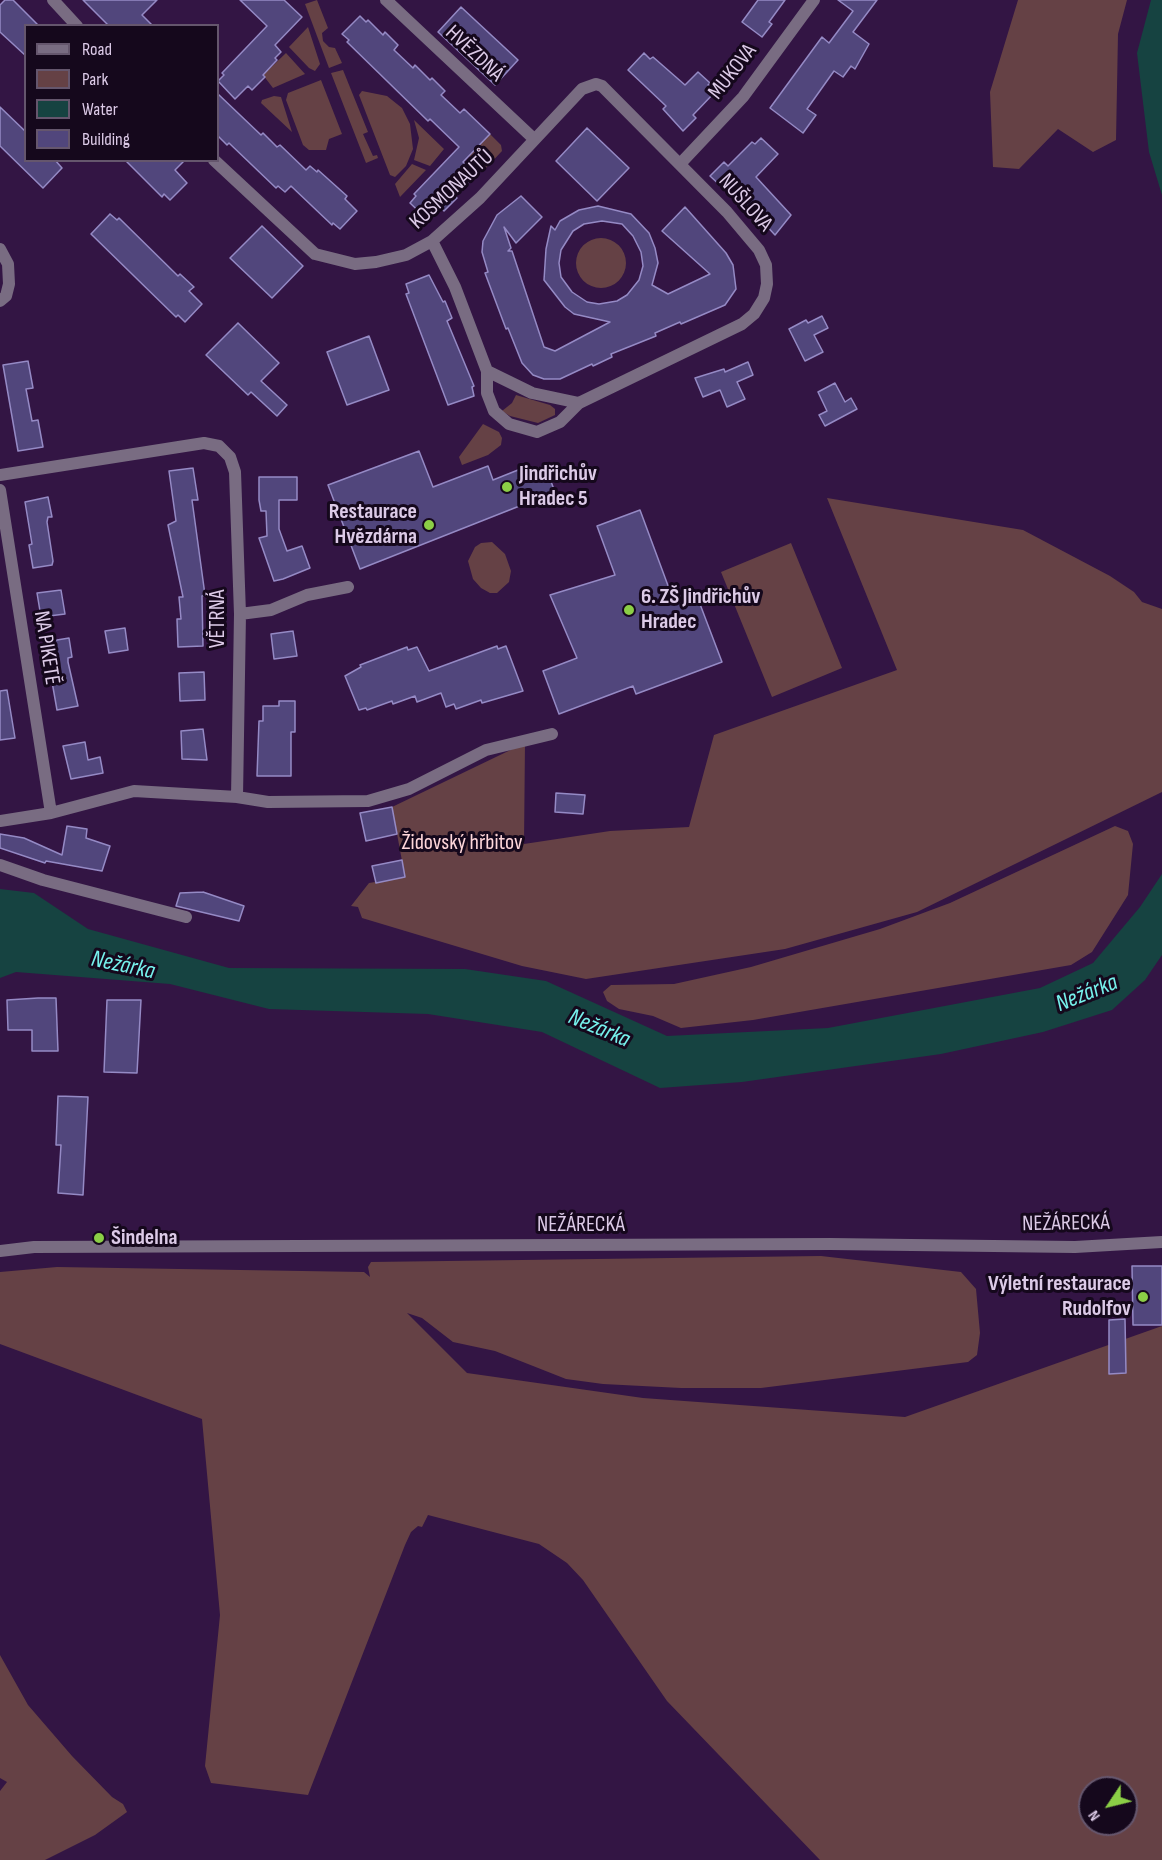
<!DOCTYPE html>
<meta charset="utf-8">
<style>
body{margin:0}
#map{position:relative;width:1162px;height:1860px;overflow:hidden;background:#331544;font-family:"Sofia Sans Condensed",sans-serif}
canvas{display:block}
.legend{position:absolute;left:24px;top:24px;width:195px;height:138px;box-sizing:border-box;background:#15081c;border:2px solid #65566d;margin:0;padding:8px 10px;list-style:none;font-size:18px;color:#dccae7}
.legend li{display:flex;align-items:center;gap:12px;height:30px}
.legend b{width:30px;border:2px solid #65566d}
.north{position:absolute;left:1078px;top:1776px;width:60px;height:60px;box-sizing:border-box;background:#15081c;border:2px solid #65566d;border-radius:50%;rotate:235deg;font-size:16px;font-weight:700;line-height:24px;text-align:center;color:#dccae7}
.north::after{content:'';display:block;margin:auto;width:21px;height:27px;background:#8bce46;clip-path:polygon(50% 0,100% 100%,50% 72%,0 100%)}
</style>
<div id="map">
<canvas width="1162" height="1860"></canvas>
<ul class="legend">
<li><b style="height:8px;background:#796c82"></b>Road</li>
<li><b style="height:16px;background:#654145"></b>Park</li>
<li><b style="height:16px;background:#164341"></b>Water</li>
<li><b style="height:16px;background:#51467c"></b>Building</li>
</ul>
<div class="north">N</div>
</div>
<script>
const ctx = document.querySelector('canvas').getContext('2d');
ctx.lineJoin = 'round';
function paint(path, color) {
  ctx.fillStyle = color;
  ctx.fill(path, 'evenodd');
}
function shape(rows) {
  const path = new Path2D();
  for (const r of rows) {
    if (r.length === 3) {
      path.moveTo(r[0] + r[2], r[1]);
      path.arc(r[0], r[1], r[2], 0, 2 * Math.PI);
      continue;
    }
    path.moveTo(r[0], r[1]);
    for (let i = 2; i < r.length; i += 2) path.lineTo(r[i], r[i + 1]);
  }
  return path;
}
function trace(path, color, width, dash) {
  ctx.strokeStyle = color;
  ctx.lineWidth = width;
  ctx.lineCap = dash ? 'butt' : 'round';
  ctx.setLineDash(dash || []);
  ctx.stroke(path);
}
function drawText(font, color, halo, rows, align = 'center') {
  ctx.font = font + ' "Sofia Sans Condensed",sans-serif';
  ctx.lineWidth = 6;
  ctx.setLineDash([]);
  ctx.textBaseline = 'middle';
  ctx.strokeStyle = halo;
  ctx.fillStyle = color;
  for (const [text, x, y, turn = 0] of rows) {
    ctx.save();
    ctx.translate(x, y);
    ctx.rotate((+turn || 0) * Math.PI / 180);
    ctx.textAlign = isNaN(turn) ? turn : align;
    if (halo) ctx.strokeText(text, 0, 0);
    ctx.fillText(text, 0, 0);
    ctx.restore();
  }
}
paint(shape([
 [317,0,328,28,322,33,323,41,329,47,335,48,342,63,329,68,305,4],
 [1018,0,1127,0,1118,34,1116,140,1093,152,1058,129,1019,169,993,167,990,92],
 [308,27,320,64,315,71,309,68,289,47],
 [286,53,305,74,273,88,263,75],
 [343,70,368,132,363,134,373,156,377,155,378,158,366,163,331,73],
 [321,80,342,134,329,139,326,150,309,150,303,145,286,100,288,93],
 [362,91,387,96,402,108,410,124,413,149,406,166,395,177,390,175,359,95],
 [274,96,281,97,292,132,261,103,262,100],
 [414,120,444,149,430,166,414,160,419,138],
 [490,134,501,145,502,151,486,168,482,168,469,156],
 [412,164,426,170,400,197,395,184],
 [601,263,25],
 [516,395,550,405,555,409,555,415,538,423,510,416,502,411,512,403],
 [483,424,499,432,502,438,501,445,488,455,462,465,459,457],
 [827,498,1023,530,1110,576,1134,592,1142,602,1162,609,1162,792,917,912,785,949,586,979,522,966,362,918,358,907,351,906,369,883,405,877,392,807,525,743,524,844,610,831,689,827,714,735,897,670],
 [492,542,505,554,511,571,509,582,497,593,490,593,481,588,473,579,468,561,475,547,481,543],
 [791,543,842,668,772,697,721,572],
 [1115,826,1128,831,1133,844,1128,895,1092,952,1071,965,753,1020,681,1028,653,1016,619,1009,607,1001,603,992,611,985,674,984,751,967,880,929,950,903],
 [821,1256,961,1272,976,1289,980,1333,977,1355,968,1362,761,1388,681,1388,603,1384,566,1379,495,1351,453,1342,422,1318,407,1313,467,1373,643,1398,905,1417,1162,1326,1162,1860,820,1860,667,1701,583,1580,567,1563,539,1544,428,1515,422,1527,418,1526,411,1532,405,1545,308,1795,211,1783,205,1766,220,1615,202,1419,0,1344,0,1272,57,1267,364,1272,370,1277,368,1267,371,1262],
 [1090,1788,1126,1788,1126,1824,1090,1824],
 [0,1655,28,1705,72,1756,112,1797,123,1804,127,1812,95,1835,45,1860,0,1860,0,1791,7,1782,0,1778]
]), '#654145');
paint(shape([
 [1151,0,1162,0,1162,195,1149,152,1137,53],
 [1162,874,1162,955,1145,980,1112,1010,1043,1032,941,1054,742,1082,660,1088,542,1032,428,1014,269,1009,170,984,16,972,0,978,0,889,34,893,88,929,229,968,465,969,546,981,667,1036,828,1028,1040,988,1093,963,1140,907]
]), '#164341');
const building = shape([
 [5,0,13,0,39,26,26,26,26,56,0,32,0,5,5,0],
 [83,0,157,0,142,15,153,26,109,26,83,0],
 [240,0,284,0,302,17,275,45,281,52,275,58,277,60,263,75,265,77,252,90,248,86,235,99,218,81,224,75,222,73,267,26,240,0],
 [758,0,785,0,769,22,772,24,762,37,742,22,758,0],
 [838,0,877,0,853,32,869,44,855,69,851,66,843,77,834,71,807,109,816,115,803,133,770,108,822,37,829,43,853,11,838,0],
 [461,7,518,60,495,85,438,32,461,7],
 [360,16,366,22,368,20,383,35,385,32,398,45,394,50,413,68,415,65,430,80,432,78,445,91,441,95,460,113,464,109,490,134,463,162,473,172,467,179,469,181,455,196,457,198,444,211,440,207,428,220,410,203,416,196,414,194,459,147,430,119,428,121,347,42,349,40,342,34,360,16],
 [644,53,650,59,653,57,685,85,698,72,710,83,708,85,715,92,693,115,696,118,683,131,663,109,666,106,628,70,644,53],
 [218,94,261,135,263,133,277,147,280,145,306,170,310,166,317,172,318,170,347,196,345,199,357,211,340,229,333,223,332,225,291,186,285,192,278,186,276,188,229,143,227,145,218,136,218,94],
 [0,107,26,132,26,160,55,160,62,168,43,188,0,146,0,107],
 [587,128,629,168,597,201,556,161,587,128],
 [761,138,778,154,756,177,791,215,775,235,741,198,725,184,722,187,710,176,724,162,728,166,752,142,755,144,761,138],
 [125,160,185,160,175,170,187,183,170,200,164,194,162,197,125,160],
 [521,196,542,217,516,243,504,227,511,248,508,251,512,251,544,347,555,351,610,322,574,314,565,307,544,280,546,249,551,226,555,230,560,221,579,210,598,206,631,214,649,233,655,248,658,263,652,285,668,294,710,274,662,231,685,207,726,253,733,265,736,289,725,305,681,324,680,322,655,333,656,336,611,354,612,357,593,366,592,364,560,379,544,379,533,375,522,363,508,328,506,329,485,273,488,272,482,252,483,241,497,215,521,196],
 [602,221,622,224,633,236,641,252,643,266,639,280,627,295,617,301,599,304,587,302,572,292,561,277,559,263,561,250,573,231,584,224,602,221],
 [110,214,117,220,119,218,178,276,180,274,194,287,189,291,202,304,185,322,178,315,176,317,91,234,110,214],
 [262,226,303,266,272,298,230,258,262,226],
 [429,275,443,302,445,301,452,318,447,321,474,386,472,387,474,396,448,405,406,294,409,293,406,284,429,275],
 [822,316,828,328,814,335,823,352,805,361,789,329,806,320,808,323,822,316],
 [238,323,279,363,261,381,287,405,277,416,251,392,248,395,206,355,238,323],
 [369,336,389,390,347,405,327,352,369,336],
 [28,361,33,388,26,389,32,421,38,420,43,447,18,451,3,365,28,361],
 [748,362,753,375,737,382,745,399,727,407,720,390,703,397,695,378,724,369,725,372,748,362],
 [835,383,845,402,851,398,857,409,825,426,819,415,827,411,818,392,835,383],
 [419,451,433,487,488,466,493,480,518,470,520,475,545,466,555,492,360,569,328,485,419,451],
 [193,468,198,500,192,500,205,595,202,596,203,646,178,647,177,619,181,619,179,597,183,597,168,525,176,521,169,471,193,468],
 [259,477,297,477,297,500,279,500,279,529,287,551,302,546,310,568,283,579,274,581,259,538,267,536,266,511,261,511,259,500,259,477],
 [48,497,52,517,48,517,47,522,53,561,52,565,33,568,29,545,32,544,25,502,48,497],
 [640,510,670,591,674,589,677,598,695,591,722,662,636,694,633,686,559,714,543,671,577,658,550,595,615,575,597,526,640,510],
 [61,590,65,614,41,617,37,593,61,590],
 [125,628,128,650,109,653,105,631,125,628],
 [293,631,297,656,274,659,271,634,293,631],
 [69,638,72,657,68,658,68,662,78,706,57,710,45,642,69,638],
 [497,646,498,649,506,646,523,691,482,703,481,700,456,709,454,704,446,707,441,693,417,702,415,696,393,704,392,701,367,710,366,708,359,710,345,676,361,667,360,665,407,647,408,650,417,647,429,671,497,646],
 [204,672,205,700,180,701,179,673,204,672],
 [7,690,15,738,0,740,0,691,7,690],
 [279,701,295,701,295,732,291,732,291,776,257,776,259,721,263,721,263,706,279,706,279,701],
 [203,729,207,760,182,759,181,731,203,729],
 [85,742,88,760,100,757,103,773,71,779,63,746,85,742],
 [556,793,585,795,583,814,555,812,556,793],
 [392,807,397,834,366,841,360,813,392,807],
 [67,826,87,829,86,838,110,846,102,871,46,861,45,863,0,848,0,834,24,838,62,855,67,826],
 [402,860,405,877,376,883,372,866,402,860],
 [203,892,244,906,239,921,176,906,180,893,203,892],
 [38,998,56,998,58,1051,32,1051,32,1030,8,1030,7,1000,38,998],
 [107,1000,141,1000,137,1073,104,1072,107,1000],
 [58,1096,88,1097,83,1195,58,1193,61,1145,56,1145,58,1096],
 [1132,1266,1162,1266,1162,1325,1133,1325,1132,1266],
 [1125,1319,1126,1373,1109,1374,1109,1320,1125,1319]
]);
paint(building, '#51467c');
trace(building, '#958ac5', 1.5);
trace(shape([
 [53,0,77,26],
 [386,0,534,139],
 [214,160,315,254,355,264,376,262,406,255,432,241,480,198,582,89,596,84,602,86,727,212,759,250,766,265,767,284,764,298,754,314,742,324,579,403,560,422,537,432,509,424,494,411,487,393,487,371,455,287,432,241],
 [680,164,743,97,814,0],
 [0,249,8,264,9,284,6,296,0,301],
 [487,371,532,393,579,403],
 [0,475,204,443,219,446,230,457,235,472,240,614,237,797],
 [0,490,51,813],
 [240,614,271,610,307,595,348,587],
 [0,821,51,813,134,791,237,797,268,802,368,801,409,789,486,750,552,734],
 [0,865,43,880,186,917]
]), '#796c82', 12);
trace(shape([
 [0,1251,34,1247,830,1244,1075,1247,1162,1242]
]), '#796c82', 12);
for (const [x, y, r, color] of [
 [507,487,6,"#8bce46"],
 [429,525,6,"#8bce46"],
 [629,610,6,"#8bce46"],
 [99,1238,6,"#8bce46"],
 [1143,1297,6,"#8bce46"]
]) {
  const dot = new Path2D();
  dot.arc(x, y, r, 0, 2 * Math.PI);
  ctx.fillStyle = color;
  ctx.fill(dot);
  trace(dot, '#15081c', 2);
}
drawText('22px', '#dccae7', '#15081c', [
 ["HVĚZDNÁ",474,54,43],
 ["MUKOVA",733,72,-52],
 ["KOSMONAUTŮ",452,190,-43],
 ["NUŠLOVA",745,203,48],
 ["VĚTRNÁ",218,619,-90],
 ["NA PIKETĚ",46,648,81],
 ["NEŽÁRECKÁ",1066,1224,-1],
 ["NEŽÁRECKÁ",581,1225]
]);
drawText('bold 22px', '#dccae7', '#15081c', [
 ["Jindřichův",519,474],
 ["Hradec 5",519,499],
 ["Restaurace",417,512,"right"],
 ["Hvězdárna",417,537,"right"],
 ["6. ZŠ Jindřichův",641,597],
 ["Hradec",641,622],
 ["Šindelna",111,1238],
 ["Výletní restaurace",1131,1284,"right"],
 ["Rudolfov",1131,1309,"right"]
], 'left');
drawText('22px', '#ffd7db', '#15081c', [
 ["Židovský hřbitov",462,843]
]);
drawText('italic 24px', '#76f1ec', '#15081c', [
 ["Nežárka",123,966,12],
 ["Nežárka",1087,994,-22],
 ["Nežárka",599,1029,23]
]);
</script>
